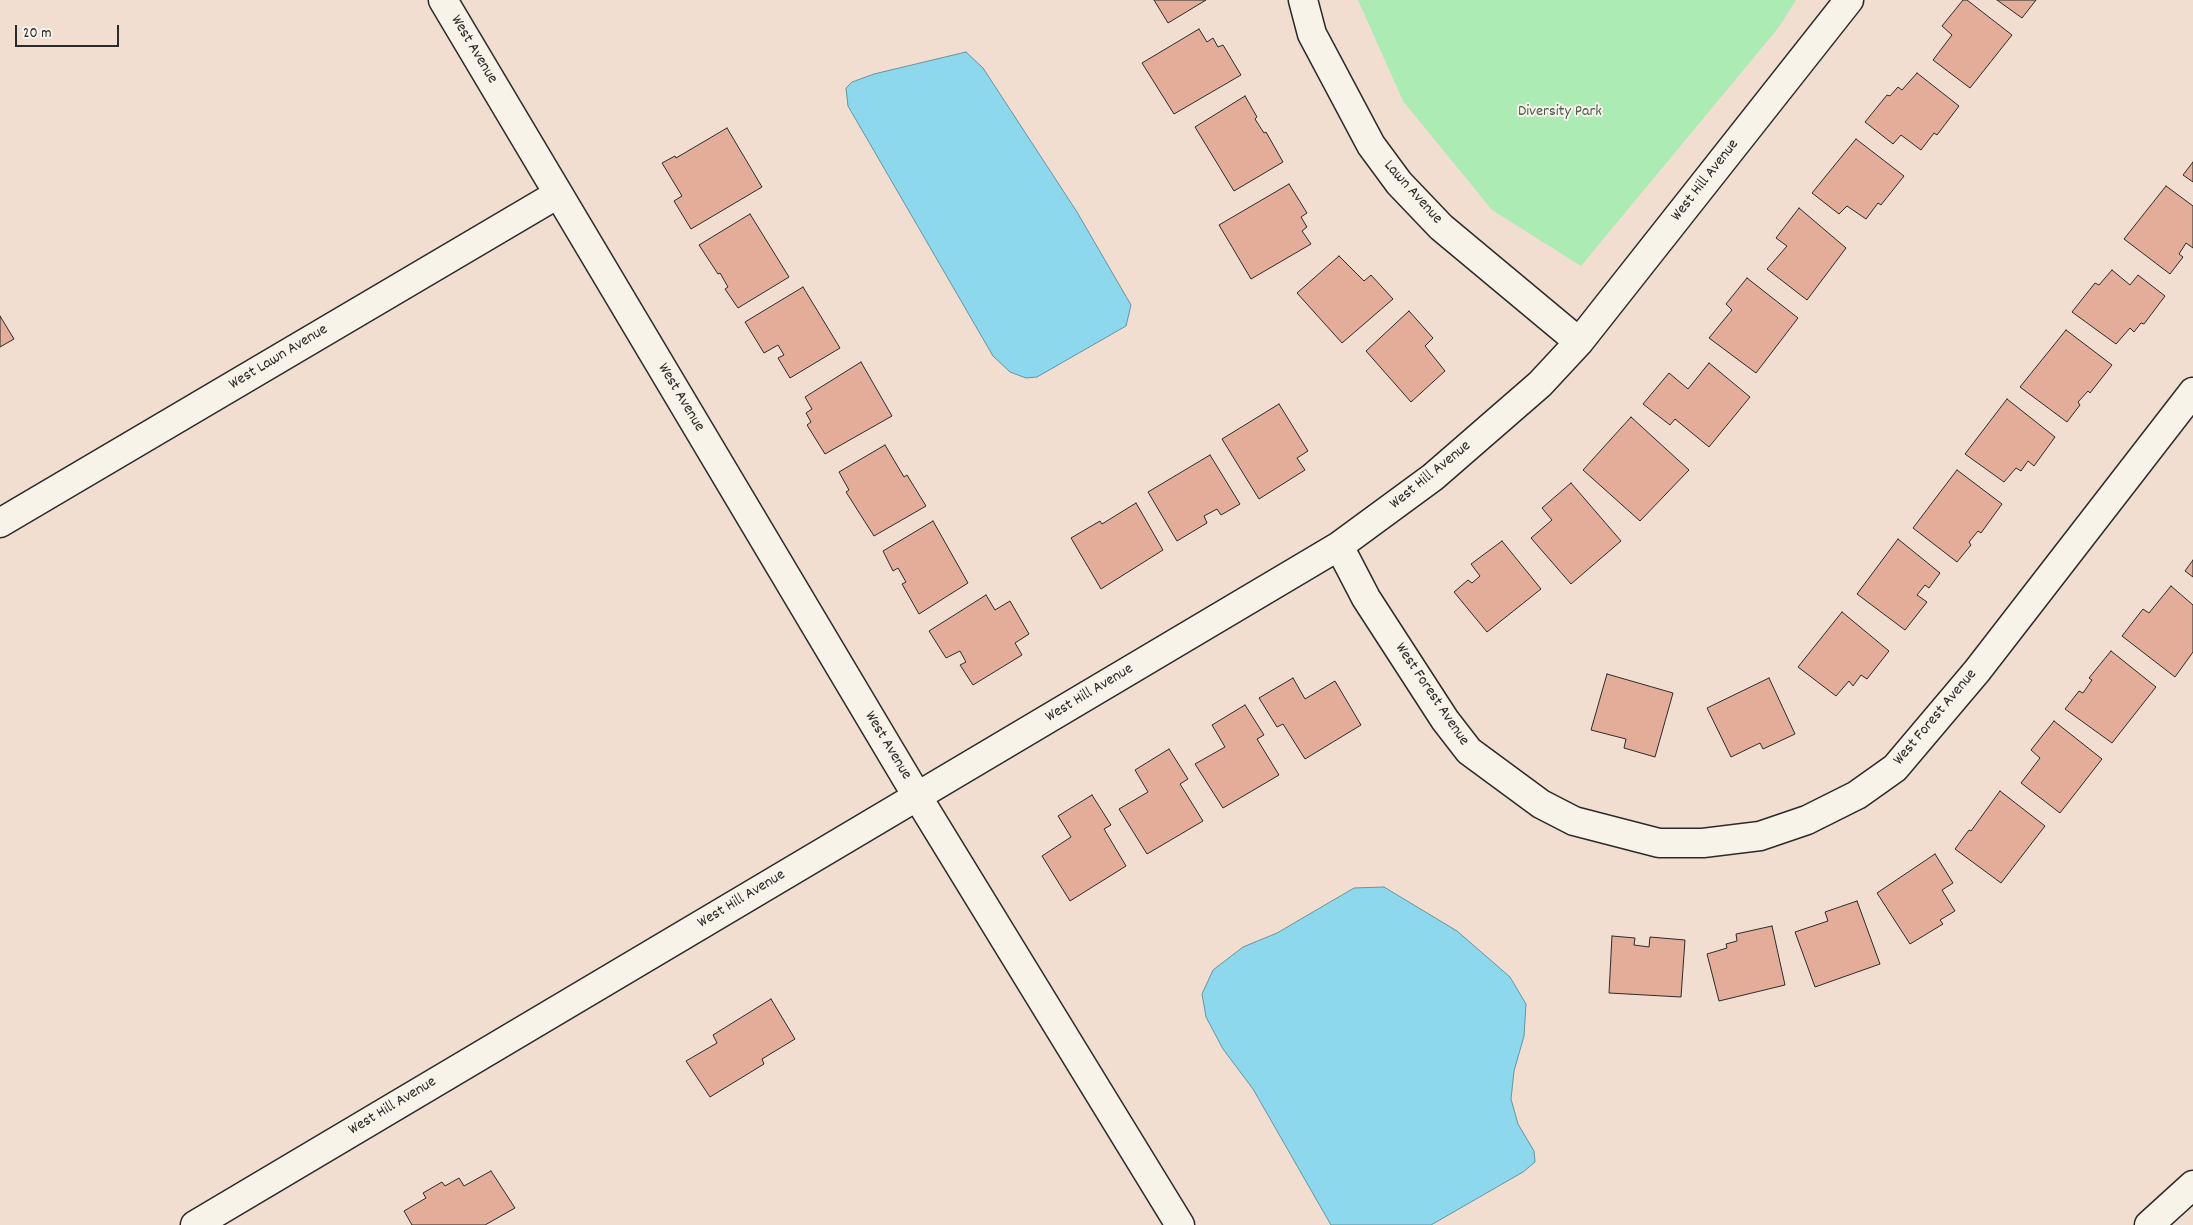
<!DOCTYPE html>
<style>
body{margin:0}
#map{position:relative;width:2193px;height:1225px;overflow:hidden;background:#f1ded0;font-family:Dekko,sans-serif}
canvas{display:block}
.scale{position:absolute;left:15px;top:25px;width:104px;height:22px;box-sizing:border-box;border:2px solid #2b2b2b;border-top:0;padding-left:6px;font-size:15px;line-height:18px;white-space:nowrap;color:#2b2b2b;-webkit-text-stroke:4px #f7f3e8;paint-order:stroke}
</style>
<div id="map">
<canvas width="2193" height="1225"></canvas>
<div class="scale">20 m</div>
</div>
<script>
const ctx = document.querySelector('canvas').getContext('2d');
ctx.lineJoin = 'round';
function paint(path, color) {
  ctx.fillStyle = color;
  ctx.fill(path, 'evenodd');
}
function shape(rows) {
  const path = new Path2D();
  for (const r of rows) {
    path.moveTo(r[0], r[1]);
    for (let i = 2; i < r.length; i += 2) path.lineTo(r[i], r[i + 1]);
  }
  return path;
}
function trace(path, color, width, dash) {
  ctx.strokeStyle = color;
  ctx.lineWidth = width;
  ctx.lineCap = dash ? 'butt' : 'round';
  ctx.setLineDash(dash || []);
  ctx.stroke(path);
}
function drawText(font, color, halo, rows, align = 'center') {
  ctx.font = font + ' Dekko,sans-serif';
  ctx.lineWidth = 4;
  ctx.setLineDash([]);
  ctx.textBaseline = 'middle';
  ctx.strokeStyle = halo;
  ctx.fillStyle = color;
  for (const [text, x, y, turn = 0] of rows) {
    ctx.save();
    ctx.translate(x, y);
    ctx.rotate((+turn || 0) * Math.PI / 180);
    ctx.textAlign = isNaN(turn) ? turn : align;
    if (halo) ctx.strokeText(text, 0, 0);
    ctx.fillText(text, 0, 0);
    ctx.restore();
  }
}
paint(shape([
 [1358,0,1796,0,1779,27,1581,266,1492,210,1403,101]
]), '#acebb3');
const water = shape([
 [966,52,983,68,1077,212,1131,305,1126,326,1037,377,1026,378,1010,372,993,356,848,106,846,88,852,82,874,74,966,52],
 [1384,887,1457,931,1510,977,1526,1004,1524,1036,1514,1071,1511,1099,1518,1124,1534,1151,1535,1162,1523,1172,1431,1225,1331,1225,1253,1089,1223,1049,1206,1017,1202,994,1213,970,1243,947,1277,933,1354,888,1384,887]
]);
paint(water, '#8dd8ed');
trace(water, '#66939f', 1);
const building = shape([
 [1154,0,1206,0,1168,23,1154,0],
 [1963,0,1967,0,2012,35,1970,88,1933,60,1952,35,1942,26,1963,0],
 [1997,0,2036,0,2022,18,1997,0],
 [1199,29,1207,42,1213,38,1218,47,1223,45,1241,75,1174,114,1142,63,1199,29],
 [1917,73,1959,106,1937,135,1934,133,1921,150,1901,135,1893,144,1865,122,1887,95,1890,96,1898,87,1902,90,1917,73],
 [1245,96,1257,117,1255,119,1264,133,1266,132,1283,162,1234,191,1195,127,1245,96],
 [727,128,762,187,691,229,674,201,682,196,662,163,675,156,676,158,727,128],
 [1856,139,1904,176,1881,205,1878,203,1866,219,1847,206,1839,214,1812,193,1856,139],
 [2193,162,2193,182,2183,175,2193,162],
 [1289,184,1307,213,1301,217,1307,227,1302,231,1311,244,1251,279,1219,225,1289,184],
 [2166,186,2193,206,2193,248,2186,243,2179,254,2183,257,2170,274,2124,239,2166,186],
 [1799,208,1846,248,1807,300,1767,269,1787,246,1776,238,1799,208],
 [750,214,789,277,738,308,725,289,728,287,720,273,718,274,699,245,750,214],
 [1339,256,1364,281,1371,275,1393,299,1342,343,1297,293,1339,256],
 [2112,270,2130,285,2138,275,2165,296,2144,324,2141,323,2134,332,2130,328,2116,344,2072,312,2095,283,2099,285,2112,270],
 [1747,278,1798,318,1756,373,1709,338,1732,310,1726,304,1747,278],
 [803,287,840,348,790,378,778,358,784,355,778,345,764,353,745,322,803,287],
 [1409,311,1433,338,1425,346,1445,371,1411,402,1366,351,1409,311],
 [0,316,14,339,0,347,0,316],
 [2066,330,2112,365,2090,393,2088,391,2078,402,2080,405,2067,422,2020,387,2066,330],
 [861,362,892,416,825,454,807,425,811,422,806,413,812,409,805,397,861,362],
 [1709,363,1750,397,1709,447,1675,419,1670,425,1643,404,1669,373,1688,389,1709,363],
 [2007,399,2055,437,2034,466,2028,461,2021,471,2016,468,2004,482,1965,454,2007,399],
 [1279,404,1308,451,1297,458,1305,470,1259,499,1222,439,1279,404],
 [1631,417,1689,470,1640,521,1583,470,1631,417],
 [885,445,904,477,907,475,926,506,874,536,846,492,849,490,839,472,885,445],
 [1210,455,1240,504,1221,515,1217,509,1204,516,1207,523,1177,541,1148,492,1210,455],
 [1957,470,2002,504,1981,533,1978,531,1969,542,1971,545,1957,562,1913,528,1957,470],
 [1571,483,1621,541,1571,584,1531,538,1552,520,1542,508,1571,483],
 [1136,503,1163,550,1101,589,1071,538,1100,521,1102,524,1136,503],
 [933,521,968,583,919,614,902,584,906,582,898,568,893,571,883,551,933,521],
 [1898,539,1940,573,1929,588,1925,585,1917,595,1927,602,1905,630,1857,594,1898,539],
 [1502,541,1541,589,1487,632,1454,592,1468,580,1472,583,1480,576,1471,564,1502,541],
 [2193,560,2193,577,2185,571,2193,560],
 [2171,586,2193,605,2193,652,2175,677,2122,636,2143,609,2149,613,2171,586],
 [986,595,995,610,1010,601,1029,634,1015,643,1022,655,973,685,960,665,966,662,960,651,946,658,929,631,986,595],
 [1842,612,1889,651,1867,679,1861,675,1853,686,1849,681,1836,696,1798,667,1842,612],
 [2111,651,2156,687,2112,743,2065,709,2079,691,2083,693,2092,680,2089,678,2111,651],
 [1607,674,1673,693,1655,757,1624,748,1626,739,1591,730,1607,674],
 [1293,678,1305,699,1335,681,1361,725,1305,759,1283,724,1277,727,1259,698,1293,678],
 [1769,678,1795,734,1763,749,1760,743,1731,757,1707,708,1769,678],
 [1245,705,1264,735,1257,739,1279,775,1223,808,1195,764,1225,747,1212,725,1245,705],
 [2054,721,2102,759,2060,813,2021,783,2040,758,2031,750,2054,721],
 [1169,749,1188,779,1180,784,1203,821,1147,854,1119,809,1148,792,1135,770,1169,749],
 [2000,791,2045,826,2001,883,1955,849,1969,830,1971,831,2000,791],
 [1092,795,1111,825,1104,829,1126,866,1070,901,1042,856,1071,837,1058,816,1092,795],
 [1935,854,1953,883,1942,890,1955,911,1940,920,1943,924,1910,944,1877,893,1935,854],
 [1857,901,1880,964,1815,987,1795,932,1828,921,1825,912,1857,901],
 [1772,926,1785,985,1719,1001,1707,954,1727,948,1726,944,1737,941,1736,934,1772,926],
 [1612,936,1635,938,1634,945,1649,947,1650,937,1685,940,1681,997,1609,993,1612,936],
 [771,999,795,1039,762,1059,764,1064,710,1097,686,1061,717,1043,713,1035,771,999],
 [491,1171,515,1208,485,1225,412,1225,404,1211,426,1198,423,1193,442,1182,445,1186,459,1178,464,1186,491,1171]
]);
paint(building, '#e3ad99');
trace(building, '#2b2b2b', 1);
const street = shape([
 [443,0,917,796,1180,1225],
 [1303,0,1312,34,1371,145,1399,183,1441,227,1579,342],
 [0,523,558,194],
 [1339,546,1366,598,1445,720,1469,751,1541,804,1574,821,1659,843,1703,843,1760,836,1807,820,1857,795,1895,768,1977,671,2193,392],
 [195,1225,1339,546,1433,477,1540,384,1579,342,1849,0],
 [2149,1225,2193,1185]
]);
trace(street, '#2b2b2b', 31);
trace(street, '#f7f3e8', 28);
drawText('16px', '#2b2b2b', '#f7f3e8', [
 ["West Avenue",473,50,59],
 ["West Hill Avenue",1706,181,-52],
 ["Lawn Avenue",1412,193,48],
 ["West Lawn Avenue",279,358,-31],
 ["West Avenue",680,398,59],
 ["West Hill Avenue",1431,476,-39],
 ["West Hill Avenue",1090,694,-31],
 ["West Forest Avenue",1431,695,56],
 ["West Forest Avenue",1936,718,-50],
 ["West Avenue",887,746,59],
 ["West Hill Avenue",742,900,-31],
 ["West Hill Avenue",393,1107,-31]
]);
drawText('16px', '#4b5b4d', '#f7f3e8', [
 ["Diversity Park",1560,113]
]);
</script>
